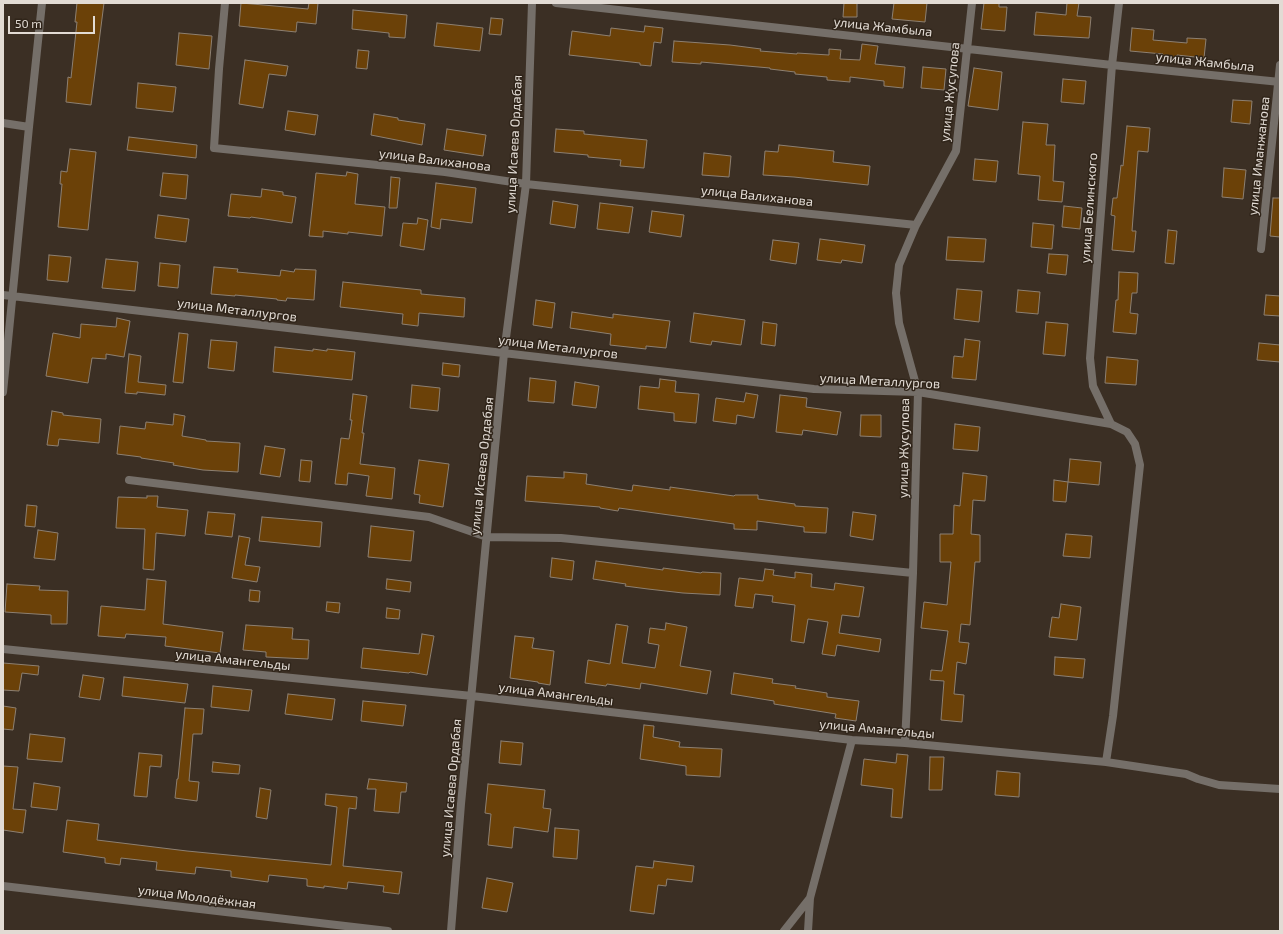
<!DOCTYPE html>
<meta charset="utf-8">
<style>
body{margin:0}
#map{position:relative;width:1283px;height:934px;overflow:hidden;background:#3b2f24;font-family:"Exo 2",sans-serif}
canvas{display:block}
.frame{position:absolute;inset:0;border:4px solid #e2dbd4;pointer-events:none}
.scale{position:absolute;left:8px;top:16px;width:87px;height:18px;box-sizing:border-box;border:2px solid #e2dbd4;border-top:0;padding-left:5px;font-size:12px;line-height:14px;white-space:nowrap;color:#e2dbd4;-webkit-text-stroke:3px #30251a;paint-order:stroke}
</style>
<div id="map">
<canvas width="1283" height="934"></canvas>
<div class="frame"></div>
<div class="scale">50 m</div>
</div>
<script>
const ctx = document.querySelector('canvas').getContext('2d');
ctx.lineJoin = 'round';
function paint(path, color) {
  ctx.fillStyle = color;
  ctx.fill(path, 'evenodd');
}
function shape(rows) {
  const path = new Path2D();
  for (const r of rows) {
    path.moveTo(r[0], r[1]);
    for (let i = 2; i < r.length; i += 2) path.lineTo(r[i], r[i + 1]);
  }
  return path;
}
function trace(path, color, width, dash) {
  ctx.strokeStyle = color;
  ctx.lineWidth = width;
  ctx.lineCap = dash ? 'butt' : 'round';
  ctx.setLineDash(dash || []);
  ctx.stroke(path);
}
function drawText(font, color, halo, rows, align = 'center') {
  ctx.font = font + ' "Exo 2",sans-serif';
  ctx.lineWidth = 3;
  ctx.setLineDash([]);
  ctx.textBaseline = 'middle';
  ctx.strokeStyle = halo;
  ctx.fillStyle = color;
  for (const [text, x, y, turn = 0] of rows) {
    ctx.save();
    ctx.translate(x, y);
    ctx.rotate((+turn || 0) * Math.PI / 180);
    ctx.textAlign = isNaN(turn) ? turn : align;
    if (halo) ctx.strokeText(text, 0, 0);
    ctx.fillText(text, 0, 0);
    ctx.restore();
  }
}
const building = shape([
 [77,3,104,3,91,105,66,102,68,77,71,78,77,22,75,22,77,3],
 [241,3,308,9,309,3,318,3,316,24,297,22,296,32,239,26,241,3],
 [844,3,857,3,857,17,843,17,844,3],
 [894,3,927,3,925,22,892,19,894,3],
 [984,3,999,3,999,7,1007,7,1005,31,981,29,984,3],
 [1067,3,1079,3,1077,16,1091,17,1089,38,1034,35,1036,12,1066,15,1067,3],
 [353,10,407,15,405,38,389,37,389,33,352,29,353,10],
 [491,18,503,19,501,35,489,34,491,18],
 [437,23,483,28,480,51,434,46,437,23],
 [645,26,663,28,661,43,654,42,651,66,640,65,640,63,569,55,572,31,610,36,611,28,644,32,645,26],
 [1132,28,1154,30,1153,40,1187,43,1187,38,1206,39,1204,58,1177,55,1176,63,1162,61,1163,54,1130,51,1132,28],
 [179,33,212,36,209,69,176,65,179,33],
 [674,41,730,45,761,49,760,51,797,54,797,53,829,55,829,49,841,50,840,59,860,60,862,44,878,46,875,64,905,67,903,88,884,86,884,81,850,77,850,82,827,80,827,77,795,74,795,72,770,69,770,68,701,62,701,64,672,62,674,41],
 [358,50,369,51,367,69,356,68,358,50],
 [245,60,288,66,286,76,269,74,263,108,239,104,245,60],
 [923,67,946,69,944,90,921,88,923,67],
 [974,68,1002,72,998,110,968,106,974,68],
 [1063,79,1086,81,1084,104,1061,102,1063,79],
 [138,83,176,87,173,112,136,108,138,83],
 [1233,100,1252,101,1250,124,1231,122,1233,100],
 [288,111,318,115,315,135,285,130,288,111],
 [374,114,398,118,398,120,425,124,422,145,371,135,374,114],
 [1023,122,1048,124,1046,145,1055,145,1053,181,1064,182,1062,202,1038,200,1040,176,1018,174,1023,122],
 [1127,126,1150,128,1148,152,1138,151,1132,231,1136,231,1134,252,1112,250,1115,216,1111,215,1113,198,1117,198,1121,165,1123,166,1127,126],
 [447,129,486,135,483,156,444,150,447,129],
 [556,129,584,131,584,134,647,140,644,168,620,166,621,160,588,157,588,155,554,152,556,129],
 [129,137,197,145,196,158,127,150,129,137],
 [779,145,834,151,833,162,870,166,868,185,794,177,763,175,765,151,778,152,779,145],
 [70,149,96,152,88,230,58,227,62,184,60,184,61,171,67,172,70,149],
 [704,153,731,156,729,177,702,175,704,153],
 [975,159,998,161,996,182,973,180,975,159],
 [1224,168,1246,170,1243,199,1222,197,1224,168],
 [347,172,358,174,355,204,385,207,382,236,348,232,348,234,323,231,323,237,309,236,316,173,346,176,347,172],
 [163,173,188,175,186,199,160,196,163,173],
 [391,177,400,178,397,208,389,208,391,177],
 [436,183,476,188,472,223,441,219,440,229,431,227,436,183],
 [262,189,283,192,283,195,296,197,292,223,251,217,250,218,228,216,231,194,261,197,262,189],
 [1273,198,1280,198,1280,237,1270,236,1273,198],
 [553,201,578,205,575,228,550,224,553,201],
 [600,203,633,207,629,233,597,229,600,203],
 [1064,206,1082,208,1080,229,1062,227,1064,206],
 [652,211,684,215,681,237,649,232,652,211],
 [158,215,189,219,186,242,155,238,158,215],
 [418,218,428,220,424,250,400,246,403,223,417,224,418,218],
 [1033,223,1054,225,1052,249,1031,247,1033,223],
 [1168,230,1177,231,1174,264,1165,263,1168,230],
 [948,237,986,239,984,262,946,260,948,237],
 [820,239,865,245,862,263,842,260,841,263,817,260,820,239],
 [773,240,799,243,796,264,770,260,773,240],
 [1049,254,1068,255,1066,275,1047,273,1049,254],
 [49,255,71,257,68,282,47,280,49,255],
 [106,259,138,262,135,291,102,288,106,259],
 [160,263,180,265,178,288,158,286,160,263],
 [214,267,238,269,237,272,280,276,281,270,294,272,295,269,316,270,314,300,287,298,286,301,277,300,277,299,235,295,235,296,211,294,214,267],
 [1119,272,1138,273,1137,293,1132,293,1130,313,1138,314,1136,334,1113,332,1116,300,1118,300,1119,272],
 [343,282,421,290,421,294,465,298,464,317,419,313,418,326,402,324,403,314,340,307,343,282],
 [957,289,982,291,979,322,954,319,957,289],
 [1018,290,1040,292,1038,314,1016,312,1018,290],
 [1266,295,1280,296,1280,316,1264,315,1266,295],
 [536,300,555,303,552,328,533,325,536,300],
 [572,312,613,318,613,314,670,321,666,348,646,346,646,349,610,345,611,334,570,328,572,312],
 [694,313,745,320,741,345,712,341,711,345,690,342,694,313],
 [117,318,130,321,124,357,106,354,106,359,92,358,88,383,46,376,53,333,80,338,81,324,116,327,117,318],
 [763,322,777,324,775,346,761,344,763,322],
 [1046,322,1068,324,1065,356,1043,354,1046,322],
 [179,333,188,334,183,383,173,382,179,333],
 [965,339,980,341,976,380,952,378,954,356,963,357,965,339],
 [211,340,237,342,234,371,208,368,211,340],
 [1259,343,1280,345,1280,362,1257,360,1259,343],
 [275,347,313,351,313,349,327,351,327,349,355,352,352,380,273,372,275,347],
 [129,354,141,356,138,382,166,385,165,395,137,392,137,394,125,393,129,354],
 [1107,357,1138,360,1136,385,1105,383,1107,357],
 [443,363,460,365,459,377,442,375,443,363],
 [530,378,556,381,554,403,528,401,530,378],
 [660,379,676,381,675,392,699,394,696,423,674,421,674,413,638,409,640,386,659,388,660,379],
 [575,382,599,386,596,408,572,405,575,382],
 [412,385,440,388,438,411,410,408,412,385],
 [746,393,758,395,754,418,737,415,736,424,713,421,716,398,744,402,746,393],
 [353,394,367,396,362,433,364,433,360,464,395,468,392,499,366,496,369,476,348,473,347,485,335,484,341,438,349,439,352,420,350,420,353,394],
 [780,395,807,398,806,407,841,412,837,435,803,430,802,435,776,432,780,395],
 [52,411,63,413,63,415,101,419,99,443,59,439,58,446,47,445,52,411],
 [174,414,185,416,182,436,206,440,206,441,240,443,238,472,203,470,173,465,174,463,141,458,141,457,117,454,120,426,145,429,146,422,173,425,174,414],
 [861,415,881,415,881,437,860,436,861,415],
 [955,424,980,427,978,451,953,449,955,424],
 [265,446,285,449,280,477,260,474,265,446],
 [1070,459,1101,462,1099,485,1068,482,1070,459],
 [301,460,312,461,310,482,299,481,301,460],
 [419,460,449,464,443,507,419,503,420,495,414,494,419,460],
 [564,472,587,474,586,484,632,491,633,485,670,490,670,487,734,496,735,495,758,495,758,499,795,504,795,506,828,508,826,533,804,532,804,527,757,521,757,530,734,529,734,524,619,508,618,511,600,508,600,507,525,501,527,476,564,478,564,472],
 [963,473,987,476,985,501,973,500,971,534,980,535,980,562,975,562,970,625,961,624,959,642,969,643,966,664,957,662,954,694,964,695,962,722,941,720,944,681,930,680,931,670,942,671,948,631,921,628,924,602,947,605,951,562,940,562,940,534,953,534,954,505,960,506,963,473],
 [1054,480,1068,482,1066,502,1053,501,1054,480],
 [147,496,158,496,157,507,188,510,185,536,156,533,154,570,143,569,145,529,116,528,118,497,147,498,147,496],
 [27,505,37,506,35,527,25,526,27,505],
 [208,512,235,514,232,537,205,534,208,512],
 [853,512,876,515,873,540,850,536,853,512],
 [262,517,322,522,320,547,259,541,262,517],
 [371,526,414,531,411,561,368,557,371,526],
 [38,530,58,533,55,560,34,558,38,530],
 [1066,534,1092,536,1090,558,1063,556,1066,534],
 [239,536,250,538,245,565,260,567,257,582,232,578,239,536],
 [552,558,574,561,572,580,550,577,552,558],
 [596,561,663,570,663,568,701,573,702,572,721,573,720,595,683,593,648,589,625,586,626,584,593,579,596,561],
 [765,569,774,570,773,575,795,578,795,572,812,574,811,587,834,590,835,583,864,587,859,617,842,615,839,633,881,639,879,652,837,645,835,656,822,654,828,622,808,619,804,643,791,641,795,605,772,602,773,596,755,594,753,608,735,606,739,578,763,581,765,569],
 [147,579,166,581,163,624,223,632,220,653,165,646,166,637,126,634,125,638,98,636,101,606,145,610,147,579],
 [387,579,411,582,410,592,386,589,387,579],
 [7,584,40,586,39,590,68,591,67,624,51,624,51,615,5,612,7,584],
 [250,590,260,591,259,602,249,601,250,590],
 [327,602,340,603,339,613,326,611,327,602],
 [1061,604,1081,607,1077,640,1049,637,1052,617,1059,618,1061,604],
 [387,608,400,610,399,619,386,618,387,608],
 [666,623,687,627,680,666,711,671,707,694,641,683,640,689,607,684,606,686,585,683,588,660,610,664,616,624,628,626,622,663,655,668,659,645,648,643,650,628,665,630,666,623],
 [246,625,293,628,292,639,309,640,308,659,266,657,266,652,243,650,246,625],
 [422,634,434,636,427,675,410,672,409,673,361,668,363,648,419,654,422,634],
 [515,636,534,638,532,648,554,651,550,685,538,683,538,682,510,678,515,636],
 [1055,657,1085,659,1083,678,1054,675,1055,657],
 [3,663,39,666,38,675,22,673,19,691,3,690,3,663],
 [734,673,773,679,772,683,796,686,795,688,827,693,827,697,859,701,856,721,835,718,836,714,774,704,774,701,731,694,734,673],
 [83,675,104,678,100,700,79,697,83,675],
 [124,677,188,684,185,703,122,696,124,677],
 [213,686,252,690,249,711,211,707,213,686],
 [288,694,335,699,332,720,285,714,288,694],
 [363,701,406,705,403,726,361,721,363,701],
 [3,706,16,708,13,730,3,729,3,706],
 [185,708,204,709,202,734,193,734,189,781,199,782,197,801,175,798,177,779,178,779,185,708],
 [644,725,654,726,653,737,680,742,679,747,722,749,720,777,686,775,686,766,640,759,644,725],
 [30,734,65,738,62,762,27,759,30,734],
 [501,741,523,743,521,765,499,763,501,741],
 [139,753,162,755,161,767,150,766,147,797,134,796,139,753],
 [897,754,908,755,902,818,891,817,893,789,861,785,864,759,896,763,897,754],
 [930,757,944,757,942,790,929,790,930,757],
 [213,762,240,765,239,774,212,772,213,762],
 [3,766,18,767,13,809,26,810,23,833,3,830,3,766],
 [997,771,1020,773,1019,797,995,795,997,771],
 [369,779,407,783,406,792,401,792,399,813,374,811,376,789,367,789,369,779],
 [34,783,60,787,57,810,31,807,34,783],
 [488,784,545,790,543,808,551,809,548,832,514,827,512,848,488,845,491,814,485,813,488,784],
 [260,788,271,790,267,819,256,817,260,788],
 [326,794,357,797,356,809,349,808,343,866,402,872,399,894,383,892,384,886,348,882,347,889,324,886,324,888,307,886,307,879,269,875,268,882,231,877,231,871,196,867,195,874,156,870,157,862,121,858,120,865,105,863,105,858,63,852,67,820,99,824,97,840,187,851,331,865,337,807,325,805,326,794],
 [555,828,579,830,577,859,553,857,555,828],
 [654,861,694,866,692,882,667,879,666,886,658,885,654,914,630,911,636,866,653,868,654,861],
 [487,878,513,883,507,912,482,908,487,878]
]);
paint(building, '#6b4108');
trace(building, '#8d8072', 1);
trace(shape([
 [225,3,219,69,214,148,445,172,526,184,916,225],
 [556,3,1112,65,1280,82],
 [3,123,29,127],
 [1261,249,1280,65],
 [3,295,814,389,918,392,1111,424],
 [3,392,29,127,42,3],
 [129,480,429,517,487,537,561,538,913,573],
 [3,649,472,696,852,740,905,743,1106,762,1186,774,1198,779,1219,785,1280,789],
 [905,743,913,573,918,392,899,323,896,293,899,265,916,225,956,151,972,3],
 [1106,762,1113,716,1140,465,1135,444,1127,432,1111,424,1093,386,1090,358,1112,65,1119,3],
 [3,886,388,931],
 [451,931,461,804,504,353,526,184,532,3],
 [784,931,810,898],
 [808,931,810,898,852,740]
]), '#756f69', 8);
drawText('13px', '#e2dbd4', '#30251a', [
 ["улица Жамбыла",883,27,6],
 ["улица Жамбыла",1205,62,6],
 ["улица Жусупова",950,92,-84],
 ["улица Исаева Ордабая",514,144,-87],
 ["улица Иманжанова",1259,156,-84],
 ["улица Валиханова",435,160,7],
 ["улица Валиханова",757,196,6],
 ["улица Белинского",1089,208,-86],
 ["улица Металлургов",237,310,7],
 ["улица Металлургов",558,347,7],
 ["улица Металлургов",880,381,3],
 ["улица Жусупова",904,448,-89],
 ["улица Исаева Ордабая",482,466,-84],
 ["улица Амангельды",233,660,6],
 ["улица Амангельды",556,694,7],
 ["улица Амангельды",877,729,5],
 ["улица Исаева Ордабая",451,788,-85],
 ["улица Молодёжная",197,897,7]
]);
</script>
